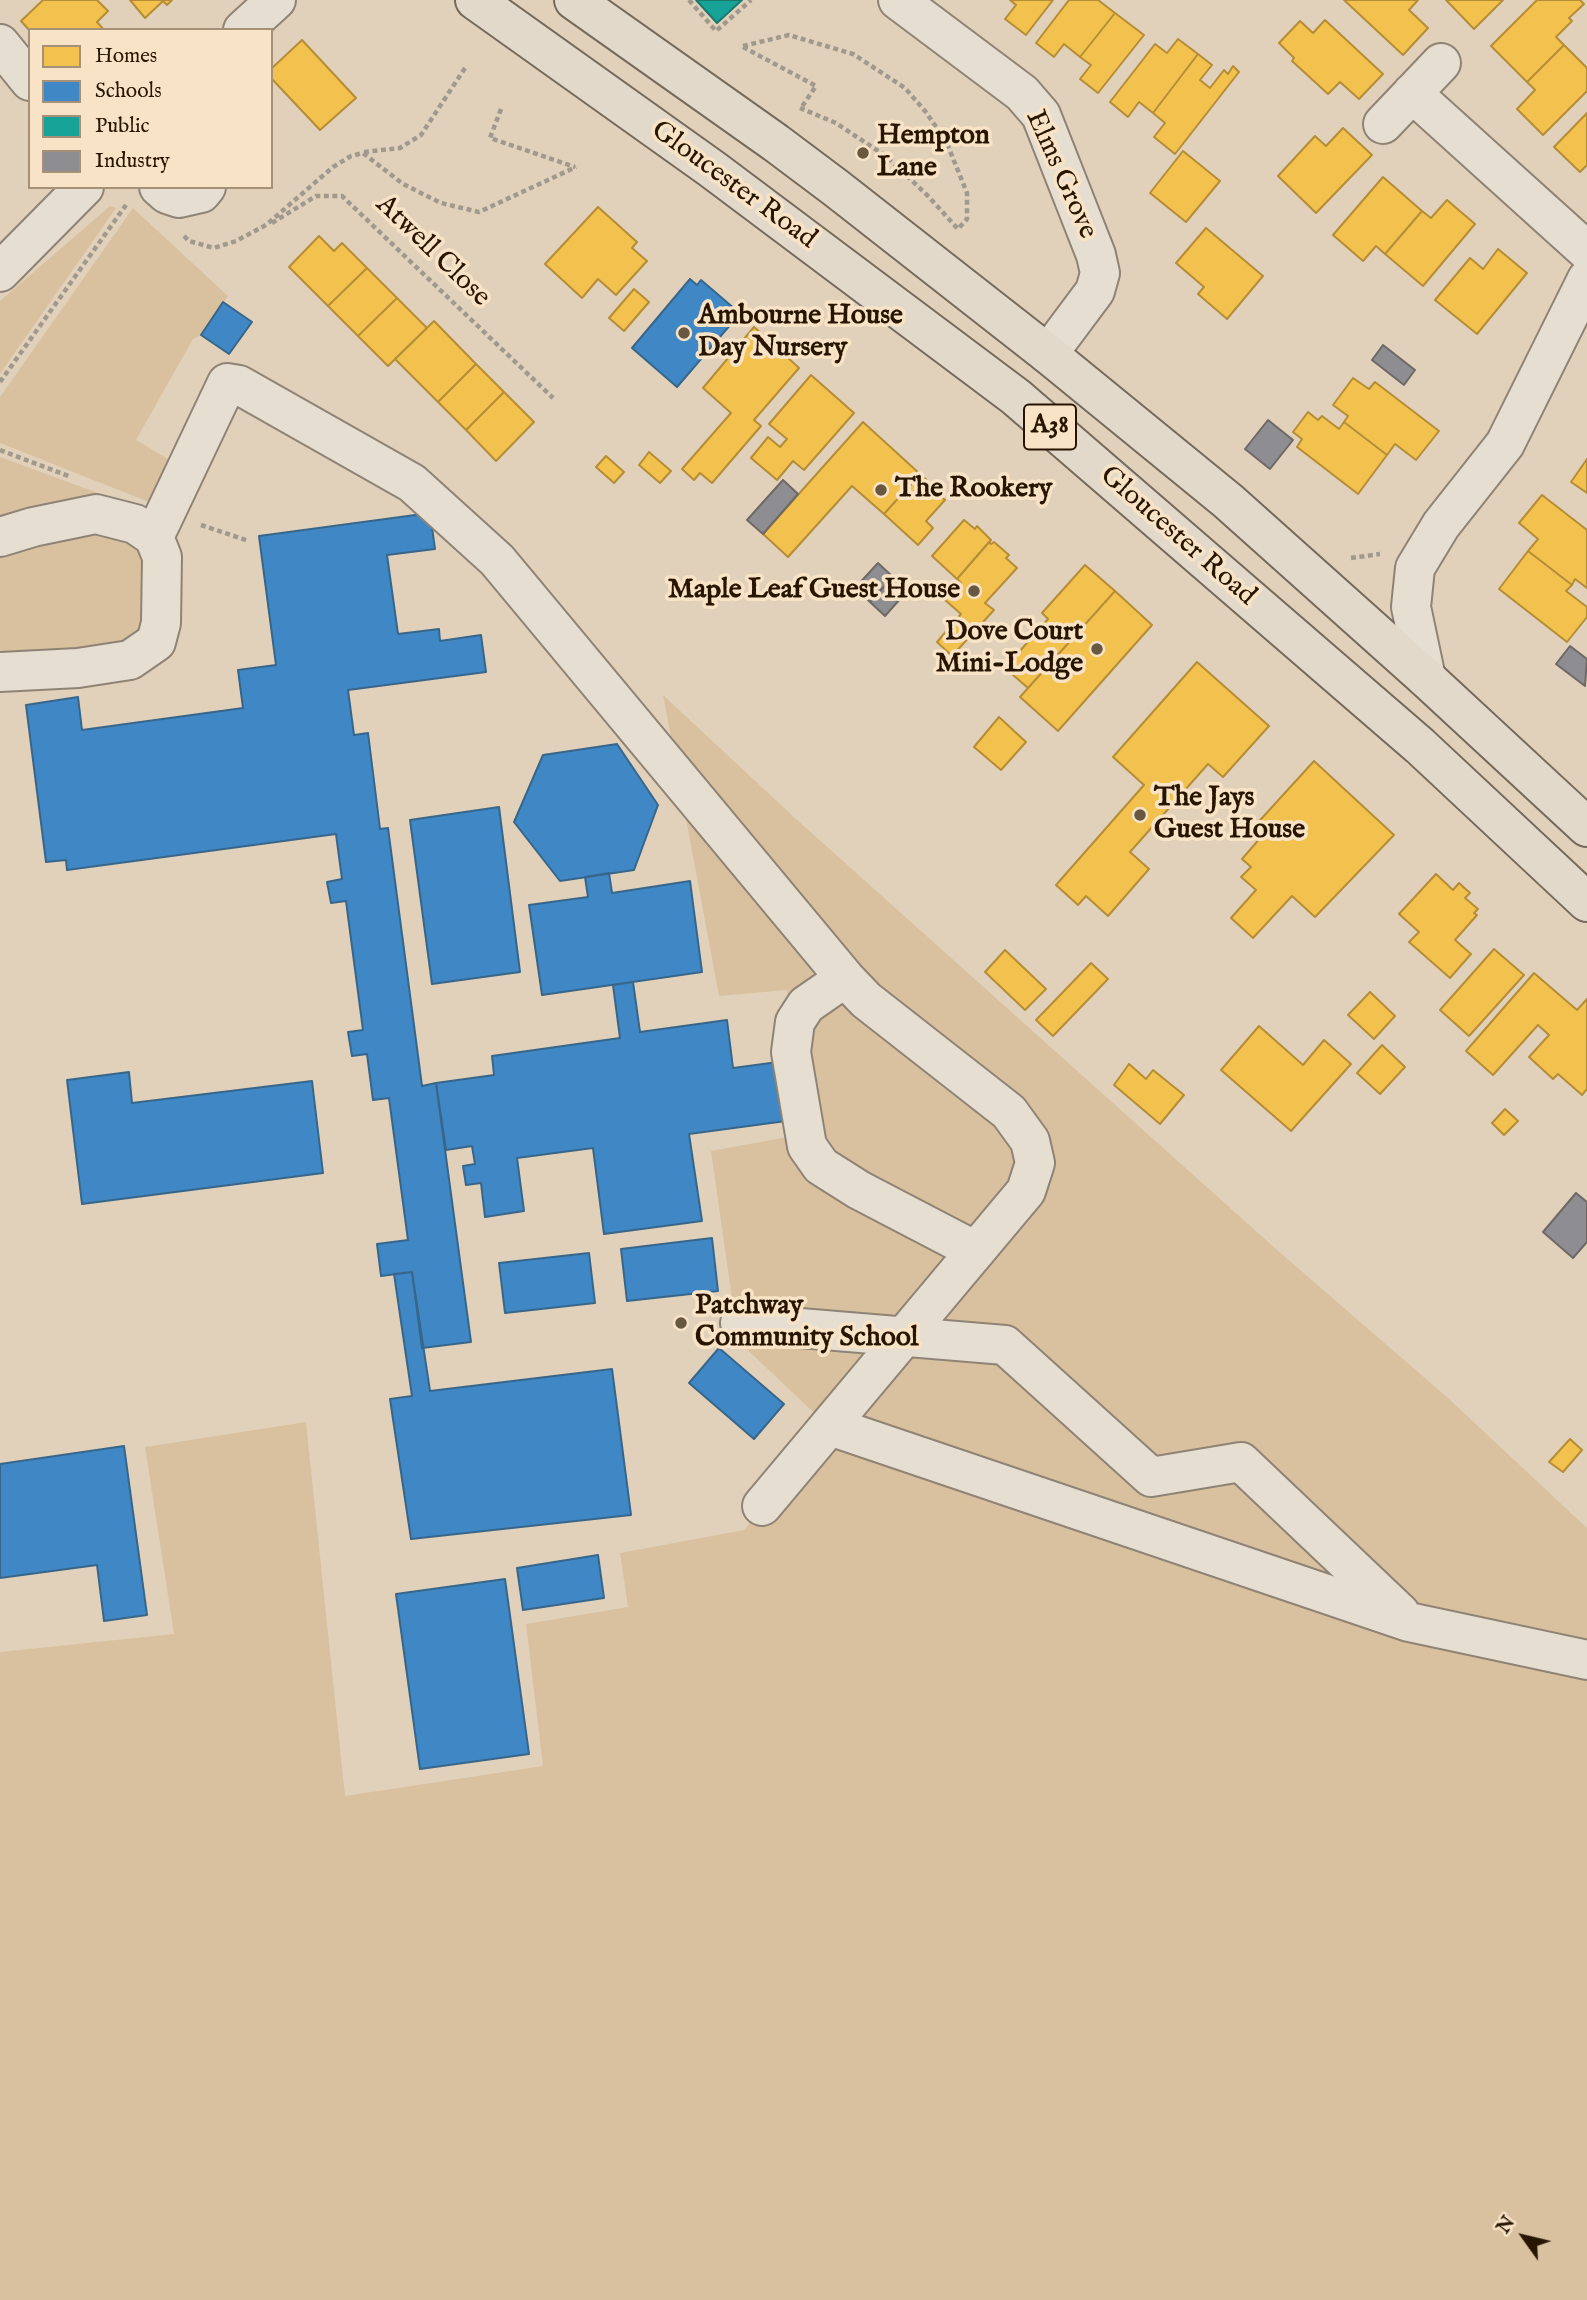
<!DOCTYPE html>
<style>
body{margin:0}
#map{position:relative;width:1587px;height:2300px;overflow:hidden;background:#e2d1ba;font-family:"IM FELL English",serif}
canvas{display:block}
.legend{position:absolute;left:28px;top:28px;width:245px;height:161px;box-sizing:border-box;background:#f8e3c6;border:2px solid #a49177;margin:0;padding:9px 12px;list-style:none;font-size:21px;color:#271500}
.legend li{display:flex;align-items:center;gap:14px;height:35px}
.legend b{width:35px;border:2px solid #a49177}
.north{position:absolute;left:1489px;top:2202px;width:70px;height:70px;-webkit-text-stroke:5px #f8e3c6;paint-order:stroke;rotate:304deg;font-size:19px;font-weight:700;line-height:28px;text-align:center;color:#271500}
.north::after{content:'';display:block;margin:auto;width:24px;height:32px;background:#271500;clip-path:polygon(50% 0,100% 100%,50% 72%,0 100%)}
</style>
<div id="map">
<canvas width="1587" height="2300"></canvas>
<ul class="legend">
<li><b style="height:19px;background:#f2c14e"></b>Homes</li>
<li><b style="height:19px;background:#3f88c5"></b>Schools</li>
<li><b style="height:19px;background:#17a398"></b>Public</li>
<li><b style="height:19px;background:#8d8d92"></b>Industry</li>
</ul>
<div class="north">N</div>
</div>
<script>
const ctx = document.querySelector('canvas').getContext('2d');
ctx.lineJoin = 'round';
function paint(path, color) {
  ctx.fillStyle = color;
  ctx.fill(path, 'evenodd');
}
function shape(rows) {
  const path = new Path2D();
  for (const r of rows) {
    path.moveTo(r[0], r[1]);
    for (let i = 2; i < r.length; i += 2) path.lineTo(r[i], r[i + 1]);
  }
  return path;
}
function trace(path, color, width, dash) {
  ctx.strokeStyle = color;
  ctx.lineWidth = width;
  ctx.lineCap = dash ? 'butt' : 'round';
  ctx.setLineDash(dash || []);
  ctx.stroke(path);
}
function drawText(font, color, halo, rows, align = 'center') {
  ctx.font = font + ' "IM FELL English",serif';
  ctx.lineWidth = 7;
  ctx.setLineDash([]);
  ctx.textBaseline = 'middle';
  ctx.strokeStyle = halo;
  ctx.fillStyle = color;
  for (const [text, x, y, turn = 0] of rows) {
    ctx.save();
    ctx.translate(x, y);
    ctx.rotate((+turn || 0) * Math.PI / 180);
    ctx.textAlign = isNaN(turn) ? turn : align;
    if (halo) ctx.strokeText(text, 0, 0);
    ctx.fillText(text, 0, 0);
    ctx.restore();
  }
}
paint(shape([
 [110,206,116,208,0,374,0,301],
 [133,208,228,296,201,335,193,339,136,440,175,463,154,504,0,443,0,397],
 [0,457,136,507,0,528],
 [96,528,139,546,151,577,140,631,118,648,10,657,0,650,0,553],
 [663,695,795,818,1276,1249,1448,1398,1587,1528,1587,2300,0,2300,0,1652,174,1634,145,1447,306,1422,345,1796,543,1766,526,1624,628,1607,620,1553,744,1530,829,1427,738,1341,711,1151,804,1134,787,990,719,996]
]), '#d9c1a0');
const homes = shape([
 [43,0,97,0,108,11,97,22,104,30,30,31,21,21,43,0],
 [130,0,172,0,167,5,163,1,145,18,130,0],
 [1010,0,1053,0,1026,35,1005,19,1016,5,1010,0],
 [1069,0,1098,0,1115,13,1080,57,1064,44,1054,57,1036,43,1069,0],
 [1344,0,1418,0,1409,10,1428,28,1403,55,1344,0],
 [1446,0,1503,0,1474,29,1446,0],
 [1537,0,1580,0,1584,4,1569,18,1572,21,1556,37,1564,45,1527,82,1491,46,1537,0],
 [1115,13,1144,35,1098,93,1080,79,1091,65,1080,57,1115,13],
 [1325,20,1383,74,1359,99,1340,82,1328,94,1292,61,1294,58,1279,43,1300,21,1313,33,1325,20],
 [1178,39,1198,54,1153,113,1139,102,1128,117,1110,102,1155,44,1167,53,1178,39],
 [302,40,356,98,320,130,271,78,271,69,302,40],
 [1564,45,1587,68,1587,91,1543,135,1517,109,1535,90,1527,82,1564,45],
 [1198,54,1212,65,1200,80,1210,88,1224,70,1228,74,1233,66,1239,72,1175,154,1154,137,1165,123,1153,113,1198,54],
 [1587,113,1587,165,1580,172,1554,147,1587,113],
 [1343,128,1372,155,1316,213,1278,176,1315,136,1326,146,1343,128],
 [1183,151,1220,181,1186,222,1150,193,1183,151],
 [1383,177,1422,211,1385,254,1376,246,1363,261,1333,235,1383,177],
 [1447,200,1475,224,1423,286,1385,254,1422,211,1431,218,1447,200],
 [598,207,637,242,632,248,647,261,616,295,598,279,582,298,545,264,598,207],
 [1206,228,1263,276,1227,319,1198,294,1204,287,1176,263,1206,228],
 [319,236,334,251,342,243,367,268,328,306,289,267,319,236],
 [1498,249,1527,273,1477,334,1435,300,1470,258,1483,269,1498,249],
 [367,268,397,298,358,336,328,306,367,268],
 [634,289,649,302,624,331,609,318,634,289],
 [397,298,427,328,388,366,358,336,397,298],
 [434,321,476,364,438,402,395,359,434,321],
 [754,327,771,342,774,338,790,351,786,356,799,368,754,420,761,426,712,483,700,473,694,480,682,469,731,413,703,388,754,327],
 [476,364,504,392,466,430,438,402,476,364],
 [811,375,854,413,804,470,793,461,777,480,751,458,768,437,780,447,787,439,769,424,811,375],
 [1353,378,1369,389,1375,382,1439,431,1416,460,1395,444,1387,455,1344,422,1348,416,1333,405,1353,378],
 [504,392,534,422,496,461,466,430,504,392],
 [1308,412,1318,420,1322,416,1339,429,1344,422,1387,455,1358,494,1297,447,1302,439,1293,432,1308,412],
 [863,422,920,474,884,514,852,486,788,557,763,534,863,422],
 [649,452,671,471,660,483,639,465,649,452],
 [606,456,624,472,614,483,596,467,606,456],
 [1587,459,1587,493,1571,482,1587,459],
 [920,474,937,489,935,491,945,500,926,521,933,528,918,545,884,514,920,474],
 [1542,495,1587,530,1587,588,1575,579,1572,585,1528,551,1538,539,1519,523,1542,495],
 [964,520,975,529,977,526,991,540,957,579,932,556,964,520],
 [989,542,991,544,994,542,1009,555,1006,558,1017,568,985,603,994,610,952,656,937,642,961,614,945,600,961,583,957,579,989,542],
 [1528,551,1572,585,1566,591,1587,607,1587,617,1567,642,1499,589,1528,551],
 [1085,565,1115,591,1028,688,1005,668,1048,619,1042,613,1085,565],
 [1115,591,1152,625,1058,731,1020,697,1115,591],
 [1197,662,1269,726,1223,777,1208,764,1130,852,1149,869,1108,916,1086,896,1078,905,1056,885,1144,785,1113,757,1197,662],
 [999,717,1026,742,1001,770,974,747,999,717],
 [1314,761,1394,835,1315,917,1292,896,1253,938,1231,918,1256,890,1241,877,1251,867,1242,859,1261,837,1252,829,1314,761],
 [1436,874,1453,890,1459,883,1470,893,1465,898,1478,909,1474,913,1477,915,1455,940,1471,954,1450,978,1409,942,1419,932,1399,914,1436,874],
 [1494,949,1524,975,1469,1036,1440,1010,1494,949],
 [1005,950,1046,989,1025,1010,985,972,1005,950],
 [1091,963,1108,979,1053,1036,1036,1020,1091,963],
 [1534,973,1577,1010,1587,999,1587,1089,1582,1095,1558,1074,1553,1079,1529,1057,1549,1035,1538,1025,1493,1075,1466,1051,1534,973],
 [1370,992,1395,1016,1374,1039,1348,1015,1370,992],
 [1259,1026,1303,1065,1324,1040,1351,1064,1291,1131,1221,1070,1259,1026],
 [1382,1045,1405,1067,1380,1094,1357,1073,1382,1045],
 [1129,1064,1146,1079,1153,1070,1184,1095,1160,1124,1114,1085,1129,1064],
 [1505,1109,1518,1121,1504,1135,1492,1123,1505,1109],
 [1570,1439,1582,1450,1563,1472,1549,1462,1570,1439]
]);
paint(homes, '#f2c14e');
trace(homes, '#b58d37', 2);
const schools = shape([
 [690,279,697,285,701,280,736,310,733,314,737,317,677,387,632,348,690,279],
 [223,302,252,322,229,354,201,335,223,302],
 [430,513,435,549,387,555,398,634,439,629,440,641,481,635,486,672,348,690,354,735,368,733,380,829,388,828,422,1086,436,1083,471,1342,422,1348,412,1272,381,1276,377,1244,408,1240,389,1098,373,1100,367,1054,352,1056,348,1032,363,1030,346,901,331,903,327,882,342,879,336,834,67,870,66,860,46,862,26,705,78,697,82,730,243,708,238,670,276,665,259,536,430,513],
 [617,744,658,805,634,870,560,881,514,822,543,755,617,744],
 [499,807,520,972,432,984,410,820,499,807],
 [609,873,612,893,690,881,702,972,542,995,529,905,588,897,585,877,609,873],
 [633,982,640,1032,727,1020,733,1068,778,1062,786,1121,689,1134,702,1221,604,1234,593,1148,517,1158,524,1211,485,1217,481,1183,466,1185,463,1166,475,1164,472,1146,446,1150,436,1083,494,1075,492,1056,620,1038,613,985,633,982],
 [129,1072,132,1103,312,1081,323,1173,82,1204,67,1080,129,1072],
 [712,1238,718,1291,627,1301,621,1249,712,1238],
 [589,1253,595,1303,505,1313,499,1263,589,1253],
 [412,1272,430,1391,612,1369,631,1515,411,1539,390,1399,412,1396,394,1274,412,1272],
 [719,1348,784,1404,754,1439,689,1383,719,1348],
 [124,1446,147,1615,104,1621,97,1565,0,1578,0,1464,124,1446],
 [598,1555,604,1598,523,1610,517,1568,598,1555],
 [505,1579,529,1754,420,1769,396,1594,505,1579]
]);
paint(schools, '#3f88c5');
trace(schools, '#38668a', 2);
const public = shape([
 [696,0,742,0,717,23,696,0]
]);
paint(public, '#17a398');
trace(public, '#1c786a', 2);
const industry = shape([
 [1383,345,1415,370,1404,385,1372,360,1383,345],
 [1268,420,1293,440,1270,469,1245,449,1268,420],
 [783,480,798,494,763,534,747,520,783,480],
 [878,563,893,577,870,602,855,588,878,563],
 [893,577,908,590,885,616,870,602,893,577],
 [1570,646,1587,659,1585,686,1556,664,1570,646],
 [1576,1193,1587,1202,1587,1242,1573,1258,1543,1232,1576,1193]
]);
paint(industry, '#8d8d92');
trace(industry, '#6e6966', 2);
const minor = shape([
 [898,0,1022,93,1041,115,1096,255,1100,273,1095,291,1048,354],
 [243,30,276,0],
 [0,44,30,81],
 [1412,93,1587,251],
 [1383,124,1441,63],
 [159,187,167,194,179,198,201,193,206,187],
 [0,272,84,187],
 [0,537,33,527,96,514,135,524,154,537,162,557,161,623,156,642,130,660,78,668,0,672],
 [154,537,227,383,239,385,412,483,497,560,845,978,866,1000,1009,1112,1030,1141,1035,1163,1026,1191,762,1506],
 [1426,678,1411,607,1415,568,1441,525,1505,444,1587,279],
 [845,978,806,1005,795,1022,791,1052,807,1146,821,1166,859,1190,976,1251],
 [740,1323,1005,1345,1151,1477,1241,1462,1400,1613],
 [830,1426,1409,1622,1587,1660]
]);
const major = shape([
 [475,0,712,169,1016,397,1420,746,1587,902],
 [574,0,776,143,836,188,1048,354,1228,501,1426,678,1587,827]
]);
trace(minor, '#8e8374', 42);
trace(major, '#74695b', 42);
trace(shape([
 [689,0,716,31,751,0],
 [743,46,789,35,853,54,905,88,925,111,946,141,967,193,967,219,958,229,927,195,887,157,836,123,800,108],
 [743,47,816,86,801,108],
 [501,109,490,138,575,167],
 [364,152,400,148,421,135,465,68],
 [272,223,316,196,342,196,553,398],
 [184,236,189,241,214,248,236,241,266,225,333,167,351,156,363,153,403,184,441,203,479,212,576,167],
 [0,382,126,205],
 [0,450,71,477],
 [201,525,249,541],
 [1351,558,1380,554]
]), '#a1998e', 4.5, [5, 3.5]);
trace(minor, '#e7ded2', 38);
trace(major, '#e2d9cb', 38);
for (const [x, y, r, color] of [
 [863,153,7,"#685741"],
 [684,333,7,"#685741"],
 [881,490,7,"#685741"],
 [974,591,7,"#685741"],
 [1097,649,7,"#685741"],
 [1140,815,7,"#685741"],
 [681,1323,7,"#685741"]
]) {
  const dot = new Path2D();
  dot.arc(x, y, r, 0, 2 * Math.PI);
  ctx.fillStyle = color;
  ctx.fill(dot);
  trace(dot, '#f8e3c6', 2.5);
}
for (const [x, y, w] of [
 [1050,427,52]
]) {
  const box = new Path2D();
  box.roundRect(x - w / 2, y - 22.5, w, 45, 5);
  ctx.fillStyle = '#f8e3c6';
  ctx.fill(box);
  trace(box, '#271500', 2);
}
drawText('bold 26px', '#271500', null, [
 ["A38",1050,427]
]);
drawText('bold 28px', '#271500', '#f8e3c6', [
 ["Hempton",877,137],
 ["Lane",877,169],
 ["Ambourne House",698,317],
 ["Day Nursery",698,349],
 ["The Rookery",895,490],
 ["Maple Leaf Guest House",960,591,"right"],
 ["Dove Court",1083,633,"right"],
 ["Mini-Lodge",1083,665,"right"],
 ["The Jays",1154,799],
 ["Guest House",1154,831],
 ["Patchway",695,1307],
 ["Community School",695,1339]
], 'left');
drawText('28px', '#271500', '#f8e3c6', [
 ["Elms Grove",1060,175,66],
 ["Gloucester Road",733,186,36],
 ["Atwell Close",432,252,44],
 ["Gloucester Road",1177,537,41]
]);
</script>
